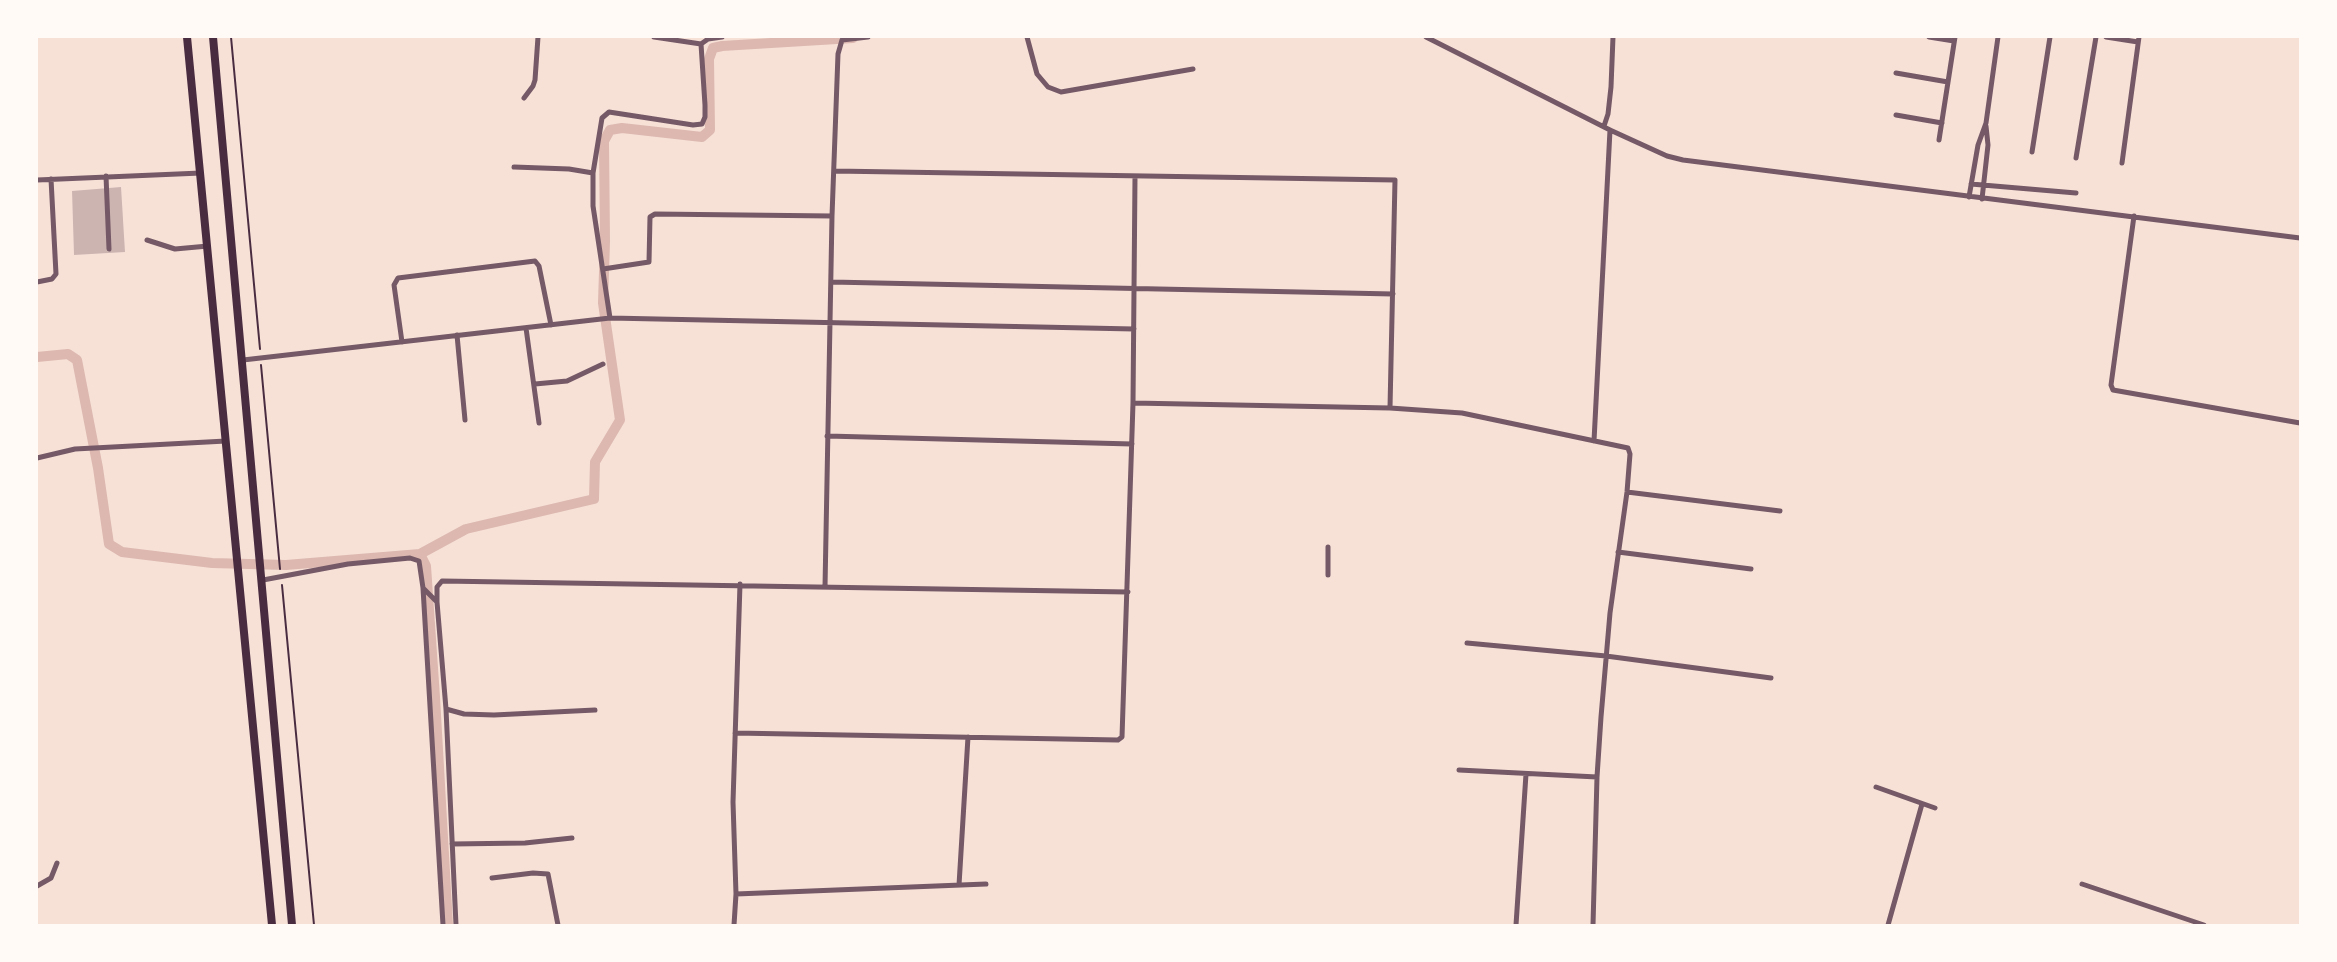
<!DOCTYPE html>
<style>
body{margin:0}
#map{position:relative;width:2337px;height:962px;overflow:hidden;background:#f7e1d7;font-family:"Noto Sans",sans-serif}
canvas{display:block}
.frame{position:absolute;inset:0;border:38px solid #fffaf5;pointer-events:none}
</style>
<div id="map">
<canvas width="2337" height="962"></canvas>
<div class="frame"></div>
</div>
<script>
const ctx = document.querySelector('canvas').getContext('2d');
ctx.lineJoin = 'round';
function shape(rows) {
  const path = new Path2D();
  for (const r of rows) {
    path.moveTo(r[0], r[1]);
    for (let i = 2; i < r.length; i += 2) path.lineTo(r[i], r[i + 1]);
  }
  return path;
}
function trace(path, color, width, dash) {
  ctx.strokeStyle = color;
  ctx.lineWidth = width;
  ctx.lineCap = dash ? 'butt' : 'round';
  ctx.setLineDash(dash || []);
  ctx.stroke(path);
}
function paint(path, color) {
  ctx.fillStyle = color;
  ctx.fill(path, 'evenodd');
}
trace(shape([
 [37,357,68,354,77,360,98,468,109,544,122,552,212,563,286,565,420,554,466,529,594,499,595,462,620,420,603,303,605,241,604,141,610,130,622,128,702,137,710,130,709,59,713,48,722,46,853,38],
 [420,554,426,566,435,697,448,925]
]), '#dcb8b0', 10);
paint(shape([
 [121,187,125,252,74,255,72,191]
]), '#ccb4b1');
trace(shape([
 [231,37,260,349],
 [261,365,280,569],
 [282,585,314,925]
]), '#4a2c40', 2);
trace(shape([
 [654,37,701,44],
 [1027,37,1037,74,1048,87,1061,92,1193,69],
 [1426,37,1610,130,1667,156,1683,160,2300,238],
 [1929,37,1954,41],
 [2106,37,2138,42],
 [1896,73,1948,82],
 [524,98,533,86,535,80,538,37],
 [1896,115,1942,123],
 [1604,126,1608,114,1611,87,1613,37],
 [1939,140,1955,37],
 [2032,152,2050,37],
 [2076,158,2096,37],
 [2122,163,2139,37],
 [514,167,569,169,593,173],
 [834,171,1395,180,1390,408],
 [106,176,109,249],
 [37,180,201,173],
 [1971,184,2076,193],
 [1969,197,1978,145,1986,123,1998,37],
 [1982,199,1988,145,1986,126],
 [2134,216,2111,385,2113,390,2300,423],
 [147,240,175,249,208,246],
 [603,269,649,262,650,217,655,214,832,216],
 [37,282,52,279,56,274,51,179],
 [831,282,1393,294],
 [610,318,593,206,593,173,602,118,609,112,693,125,702,124,705,117,705,105,701,44,708,39,722,37],
 [526,328,539,423],
 [457,335,465,420],
 [402,342,394,285,398,278,535,261,539,266,551,325],
 [243,360,610,318,1134,329],
 [535,384,567,381,603,364],
 [1133,403,1390,408,1462,413,1628,448,1630,454,1627,492,1610,613,1601,717,1597,777,1593,925],
 [827,436,1132,444],
 [1594,441,1610,130],
 [37,458,75,449,226,441],
 [1627,492,1780,511],
 [1618,552,1751,569],
 [1328,575,1328,547],
 [263,580,348,564,410,558,419,561,423,588,437,602],
 [825,587,832,216,838,54,842,40,868,37],
 [423,588,443,925],
 [1467,643,1606,656,1771,678],
 [446,709,464,714,494,715,595,710],
 [735,733,1118,740,1122,737,1133,403,1135,177],
 [1459,770,1597,777],
 [1876,787,1935,808],
 [452,844,525,843,572,838],
 [492,878,533,873,548,874,558,925],
 [2082,884,2204,925],
 [959,885,968,737],
 [37,886,51,878,57,863],
 [736,894,986,884],
 [456,925,446,709,437,602,437,587,442,581,1128,592],
 [734,925,736,894,733,802,740,584],
 [1516,925,1526,774],
 [1888,925,1922,804]
]), '#755966', 5);
trace(shape([
 [187,37,272,925],
 [213,37,292,925]
]), '#4a2c40', 8);
</script>
